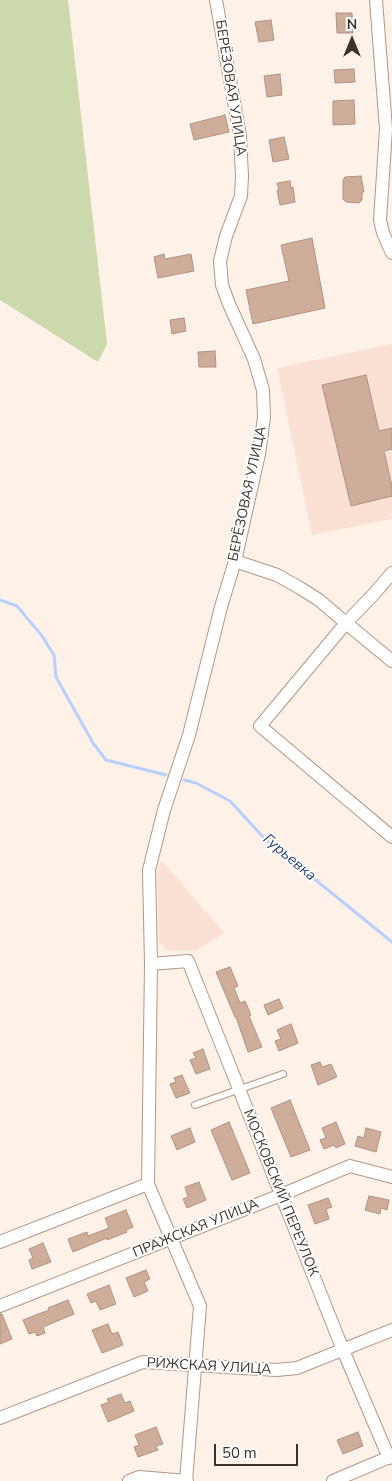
<!DOCTYPE html>
<meta charset="utf-8">
<style>
body{margin:0}
#map{position:relative;width:392px;height:1481px;overflow:hidden;background:#fef1e8;font-family:"Nunito Sans",sans-serif}
canvas{display:block}
.north{position:absolute;left:327px;top:15px;width:50px;height:50px;-webkit-text-stroke:4px #fff;paint-order:stroke;rotate:0deg;font-size:14px;font-weight:700;line-height:20px;text-align:center;color:#3f322a}
.north::after{content:'';display:block;margin:auto;width:18px;height:22px;background:#3f322a;clip-path:polygon(50% 0,100% 100%,50% 72%,0 100%)}
.scale{position:absolute;left:214px;top:1444px;width:84px;height:22px;box-sizing:border-box;border:2px solid #3f322a;border-top:0;padding-left:6px;font-size:15px;line-height:18px;white-space:nowrap;color:#3f322a;-webkit-text-stroke:4px #fff;paint-order:stroke}
</style>
<div id="map">
<canvas width="392" height="1481"></canvas>
<div class="north">N</div>
<div class="scale">50 m</div>
</div>
<script>
const ctx = document.querySelector('canvas').getContext('2d');
ctx.lineJoin = 'round';
function paint(path, color) {
  ctx.fillStyle = color;
  ctx.fill(path, 'evenodd');
}
function shape(rows) {
  const path = new Path2D();
  for (const r of rows) {
    path.moveTo(r[0], r[1]);
    for (let i = 2; i < r.length; i += 2) path.lineTo(r[i], r[i + 1]);
  }
  return path;
}
function trace(path, color, width, dash) {
  ctx.strokeStyle = color;
  ctx.lineWidth = width;
  ctx.lineCap = dash ? 'butt' : 'round';
  ctx.setLineDash(dash || []);
  ctx.stroke(path);
}
function drawText(font, color, halo, rows, align = 'center') {
  ctx.font = font + ' "Nunito Sans",sans-serif';
  ctx.lineWidth = 4;
  ctx.setLineDash([]);
  ctx.textBaseline = 'middle';
  ctx.strokeStyle = halo;
  ctx.fillStyle = color;
  for (const [text, x, y, turn = 0] of rows) {
    ctx.save();
    ctx.translate(x, y);
    ctx.rotate((+turn || 0) * Math.PI / 180);
    ctx.textAlign = isNaN(turn) ? turn : align;
    if (halo) ctx.strokeText(text, 0, 0);
    ctx.fillText(text, 0, 0);
    ctx.restore();
  }
}
paint(shape([
 [392,344,392,519,312,535,277,368],
 [163,862,224,933,195,951,167,950,159,942,157,874,160,863]
]), '#fae1d3');
paint(shape([
 [0,0,68,0,107,344,98,362,0,300]
]), '#ccd9ad');
trace(shape([
 [0,600,17,606,42,636,54,655,56,677,93,743,106,760,166,775],
 [184,780,196,783,230,801,264,838,392,942]
]), '#b9cffc', 3);
const building = shape([
 [336,13,352,13,353,33,337,33,336,13],
 [271,20,274,40,259,42,255,22,271,20],
 [354,69,355,82,335,83,334,70,354,69],
 [280,74,282,95,267,97,264,76,280,74],
 [354,100,355,124,333,125,333,101,354,100],
 [225,115,229,132,194,140,190,124,225,115],
 [284,137,289,159,273,162,269,140,284,137],
 [361,176,364,192,362,192,362,200,359,203,346,202,343,199,343,180,345,177,361,176],
 [290,181,291,188,293,187,295,202,280,205,277,190,279,190,277,183,290,181],
 [312,238,325,308,253,324,246,290,289,281,281,245,312,238],
 [164,254,165,259,191,254,194,271,158,278,154,257,164,254],
 [184,318,186,331,172,334,170,320,184,318],
 [215,351,216,367,199,367,198,352,215,351],
 [366,375,379,431,392,428,392,449,384,451,392,486,392,496,351,506,322,385,366,375],
 [230,967,238,986,234,988,240,1003,245,1001,251,1015,249,1016,262,1047,248,1052,236,1017,235,1017,216,972,230,967],
 [279,999,283,1008,268,1015,264,1005,279,999],
 [291,1024,298,1043,279,1051,275,1041,281,1039,277,1030,291,1024],
 [203,1049,210,1069,196,1074,190,1060,196,1058,193,1053,203,1049],
 [320,1062,322,1067,331,1064,337,1077,318,1085,311,1065,320,1062],
 [182,1075,190,1093,176,1098,170,1084,176,1082,174,1078,182,1075],
 [290,1100,310,1150,291,1157,271,1108,290,1100],
 [229,1122,250,1173,232,1180,211,1130,229,1122],
 [336,1122,345,1144,336,1148,334,1145,324,1149,320,1140,326,1138,322,1128,336,1122],
 [190,1128,195,1142,177,1150,171,1136,190,1128],
 [366,1128,381,1132,376,1152,355,1146,358,1136,364,1138,366,1128],
 [199,1182,206,1200,187,1208,183,1199,188,1197,185,1187,199,1182],
 [369,1196,389,1200,387,1210,381,1208,380,1214,365,1210,369,1196],
 [328,1198,332,1207,326,1209,329,1219,315,1224,308,1205,328,1198],
 [126,1210,133,1227,126,1230,127,1232,107,1240,107,1238,73,1252,68,1239,87,1232,88,1236,109,1228,105,1218,126,1210],
 [43,1243,51,1262,32,1269,29,1260,33,1258,29,1249,43,1243],
 [146,1270,150,1279,144,1282,148,1291,134,1297,126,1278,146,1270],
 [109,1285,116,1304,100,1310,96,1301,91,1303,87,1294,109,1285],
 [68,1300,74,1314,43,1327,45,1333,37,1336,35,1332,29,1334,23,1320,49,1310,48,1308,68,1300],
 [0,1314,2,1314,12,1339,0,1344,0,1314],
 [108,1324,112,1334,118,1332,123,1345,102,1353,92,1330,108,1324],
 [121,1394,125,1403,130,1401,134,1411,108,1422,101,1405,109,1402,107,1399,121,1394],
 [156,1427,163,1444,156,1446,158,1450,138,1457,134,1447,139,1445,135,1435,156,1427],
 [358,1432,363,1446,343,1454,337,1440,358,1432]
]);
paint(building, '#ceae9b');
trace(building, '#b19280', 1);
const service = shape([
 [195,1105,283,1074]
]);
const minor = shape([
 [376,0,386,129,380,220,383,233,392,253],
 [235,561,277,575,300,588,319,600,346,623,372,596,392,573],
 [392,661,346,623,260,726,392,837],
 [151,964,188,961,343,1350,389,1458],
 [0,1242,148,1184],
 [0,1306,281,1195,350,1166,392,1177],
 [0,1418,143,1362,277,1370,297,1368,392,1330],
 [129,1481,139,1477,187,1481],
 [186,1481,200,1306,148,1184,151,964,149,870,164,810,189,735,221,607,235,561,259,454,264,417,263,390,254,359,229,304,222,285,220,261,226,236,241,196,242,176,240,136,216,0],
 [333,1481,392,1456]
]);
trace(service, '#b59683', 8);
trace(minor, '#b59683', 14);
trace(service, '#fff', 6);
trace(minor, '#fff', 12);
drawText('14px', '#3f322a', '#fff', [
 ["БЕРЁЗОВАЯ УЛИЦА",230,88,81],
 ["БЕРЁЗОВАЯ УЛИЦА",248,494,-78],
 ["МОСКОВСКИЙ ПЕРЕУЛОК",280,1193,68],
 ["ПРАЖСКАЯ УЛИЦА",196,1229,-22],
 ["РИЖСКАЯ УЛИЦА",209,1367,3]
]);
drawText('italic 15px', '#274076', '#fff', [
 ["Гурьевка",289,858,40]
]);
</script>
